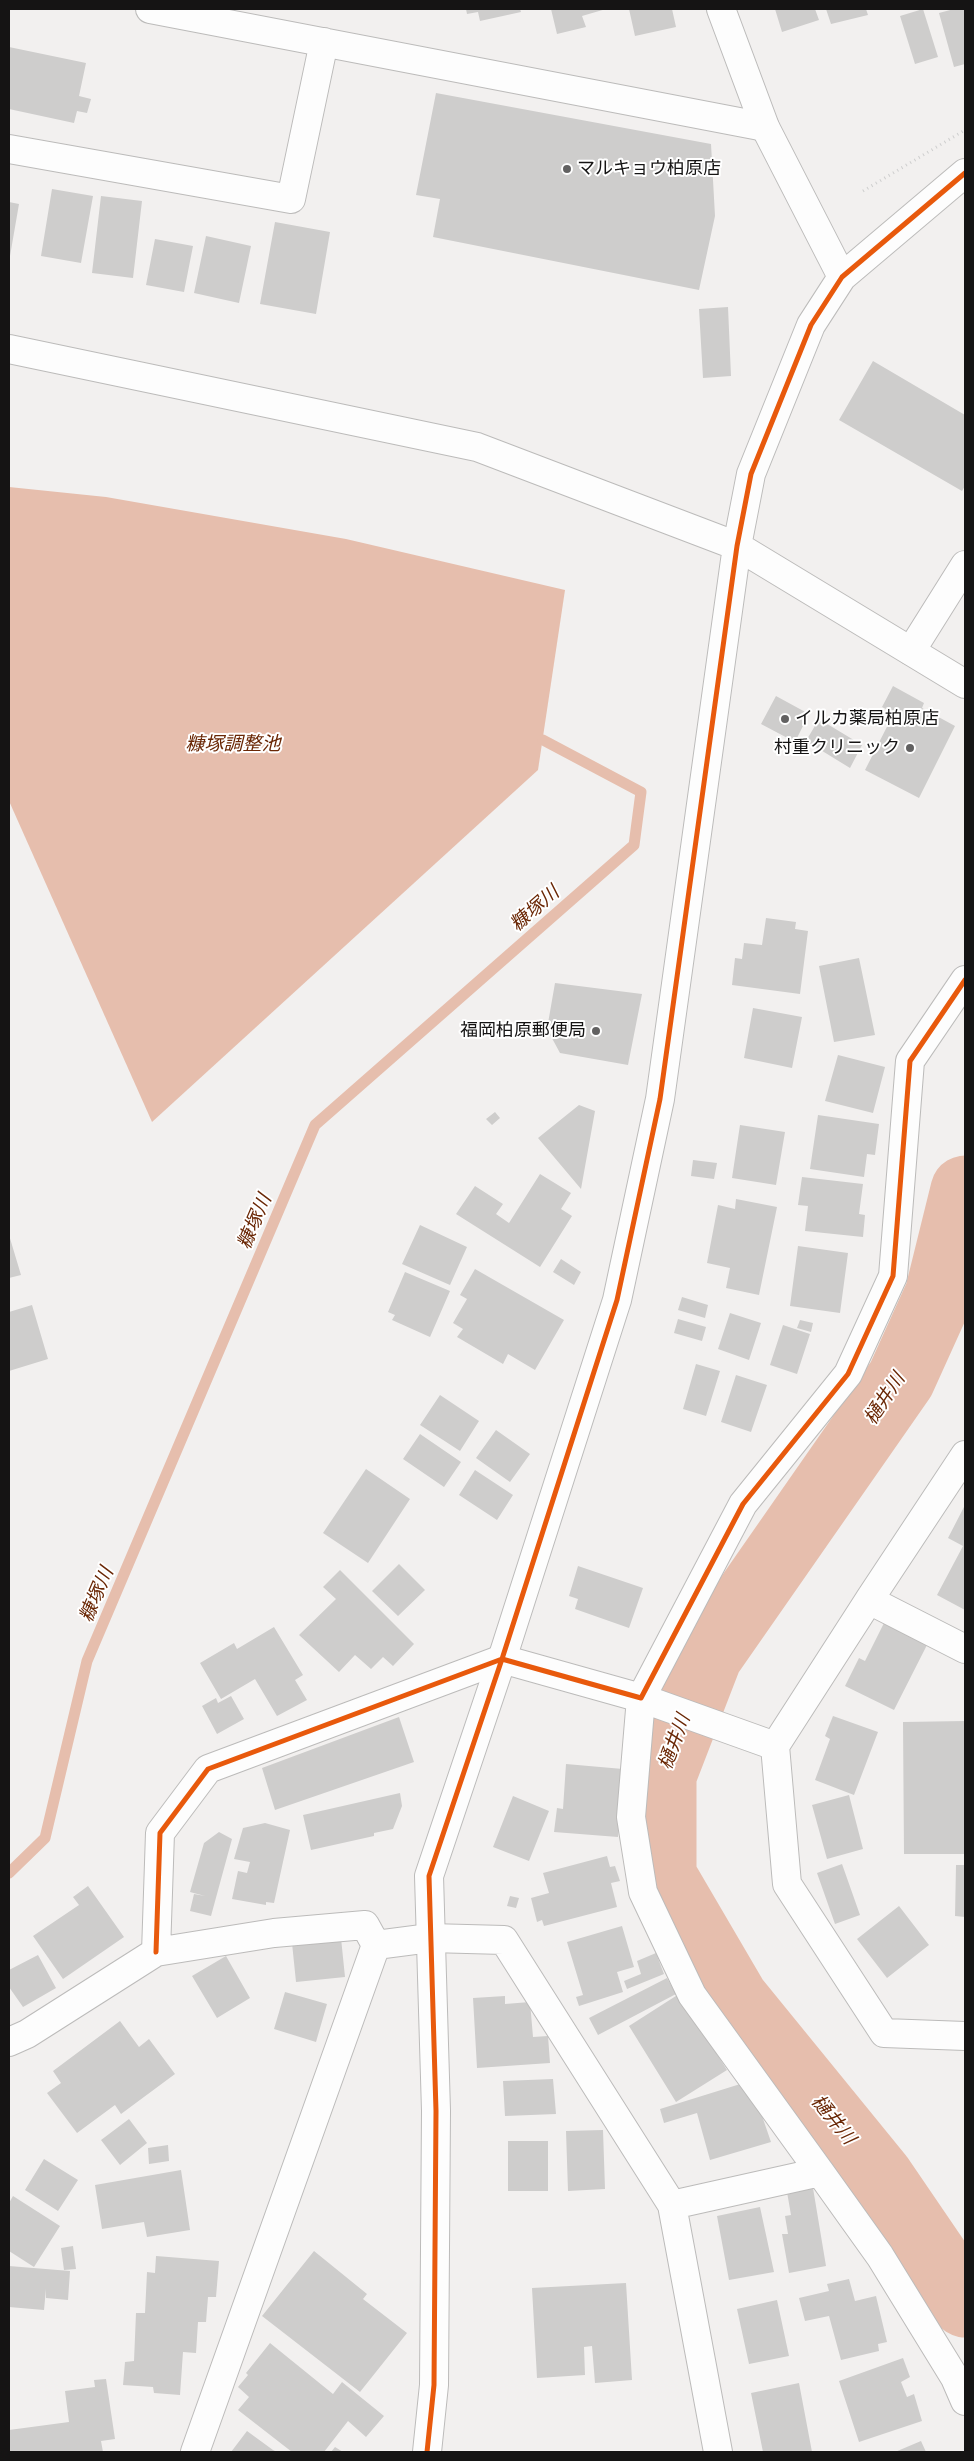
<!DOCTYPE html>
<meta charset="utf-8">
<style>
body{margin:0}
#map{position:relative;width:974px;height:2461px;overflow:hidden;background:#f2f0ef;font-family:"Noto Serif",serif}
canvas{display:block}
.frame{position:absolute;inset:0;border:10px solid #151414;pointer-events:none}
</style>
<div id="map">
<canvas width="974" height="2461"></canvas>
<div class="frame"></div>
</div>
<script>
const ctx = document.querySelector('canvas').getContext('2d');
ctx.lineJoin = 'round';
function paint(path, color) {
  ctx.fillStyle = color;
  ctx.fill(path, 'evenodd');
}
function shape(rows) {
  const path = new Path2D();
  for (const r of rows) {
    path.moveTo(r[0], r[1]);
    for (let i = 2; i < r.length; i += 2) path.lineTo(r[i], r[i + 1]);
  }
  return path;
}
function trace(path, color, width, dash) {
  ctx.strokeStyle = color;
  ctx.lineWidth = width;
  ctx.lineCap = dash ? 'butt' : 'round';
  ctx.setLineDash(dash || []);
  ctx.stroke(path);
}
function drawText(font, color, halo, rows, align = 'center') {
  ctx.font = font + ' "Noto Serif","Noto Sans JP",serif';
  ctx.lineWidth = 4;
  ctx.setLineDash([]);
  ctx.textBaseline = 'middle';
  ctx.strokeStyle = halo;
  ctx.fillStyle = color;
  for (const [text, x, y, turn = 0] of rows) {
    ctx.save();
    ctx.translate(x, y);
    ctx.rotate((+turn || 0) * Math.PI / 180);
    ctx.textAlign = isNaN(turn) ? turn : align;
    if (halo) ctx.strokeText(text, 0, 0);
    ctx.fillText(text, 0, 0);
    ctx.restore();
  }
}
paint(shape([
 [9,487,106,497,346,539,565,590,538,770,152,1122,9,801]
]), '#e6bead');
trace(shape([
 [9,1873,45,1838,87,1661,315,1125,634,845,641,792,543,740]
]), '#e6bead', 11);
trace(shape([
 [965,1190,939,1295,901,1379,708,1656,662,1775,662,1876,734,1999,879,2177,965,2303]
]), '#e6bead', 69);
paint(shape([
 [466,9,520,9,521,12,480,21,478,12,467,14],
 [551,9,606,9,582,16,586,27,557,34],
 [629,9,672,9,676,27,635,36],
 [775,9,815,9,819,20,782,32],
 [826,9,866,9,868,15,831,24],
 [923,9,938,57,915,64,900,16],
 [954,9,965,9,965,64,954,67,939,13],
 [9,47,86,63,79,96,91,99,87,113,77,111,74,123,9,109],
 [436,93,711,144,715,216,699,290,433,237,440,199,416,195],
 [52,189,93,196,81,263,41,256],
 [101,196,142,201,133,278,92,273],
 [9,202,19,204,10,256,9,256],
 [275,222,330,232,316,314,260,304],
 [206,236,251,246,239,303,194,293],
 [155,239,193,246,184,292,146,285],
 [728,307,731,376,703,378,699,309],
 [873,361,965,415,965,486,962,491,839,420],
 [893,686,924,703,922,708,955,726,919,798,865,770,894,713,882,707],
 [776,696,809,714,795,742,761,724],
 [819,719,862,745,850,768,806,741],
 [766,918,796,922,795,929,808,931,800,994,732,985,735,958,742,959,744,943,762,945],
 [859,958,875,1035,834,1042,819,966],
 [555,983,642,994,628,1065,560,1053,547,1029],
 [753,1008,802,1017,792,1068,744,1058],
 [838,1055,885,1067,873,1113,825,1101],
 [579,1105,595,1111,581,1189,538,1138],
 [495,1112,500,1118,492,1125,486,1119],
 [818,1115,879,1124,875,1155,867,1154,864,1177,810,1169],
 [740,1125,785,1132,776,1185,732,1178],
 [693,1160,717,1163,714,1179,691,1176],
 [540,1174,571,1193,561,1209,572,1216,540,1267,456,1214,475,1186,503,1204,496,1214,509,1223],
 [802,1177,863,1184,859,1214,865,1215,863,1237,805,1231,808,1206,798,1205],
 [736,1199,777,1207,759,1295,726,1288,730,1268,707,1263,718,1205,735,1209],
 [420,1225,467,1247,450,1285,402,1264],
 [9,1235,21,1275,9,1278],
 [798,1246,848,1253,840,1313,790,1306],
 [561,1259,581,1272,574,1285,553,1272],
 [475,1269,564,1320,535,1370,508,1354,503,1364,457,1337,463,1329,453,1323,467,1299,460,1295],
 [405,1272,450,1291,430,1337,392,1320,395,1315,388,1312],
 [682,1297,708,1305,705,1318,678,1310],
 [32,1305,48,1359,9,1371,9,1312],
 [730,1313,761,1323,749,1360,718,1349],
 [678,1319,706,1327,702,1341,674,1333],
 [800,1320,813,1323,811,1332,797,1328],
 [783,1325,810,1334,797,1374,770,1365],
 [696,1364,720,1371,706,1416,683,1409],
 [736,1375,767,1385,751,1432,721,1422],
 [440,1395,479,1421,460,1451,420,1425],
 [496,1430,530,1454,510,1482,476,1458],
 [420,1434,461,1462,444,1487,403,1459],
 [366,1469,410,1499,368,1563,323,1533],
 [475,1470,513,1495,497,1520,459,1495],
 [965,1505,965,1610,937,1595,963,1546,948,1538],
 [399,1564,425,1590,398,1616,372,1591],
 [578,1566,643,1588,629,1628,575,1609,578,1599,569,1596],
 [340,1570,414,1644,393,1666,383,1657,371,1669,355,1655,339,1672,299,1635,336,1599,323,1587],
 [885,1621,928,1643,894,1710,845,1686,859,1658,865,1661],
 [274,1627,303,1675,295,1680,307,1700,277,1716,255,1679,221,1699,200,1663,234,1643,237,1649],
 [231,1696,244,1719,217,1734,202,1706,216,1698,218,1703],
 [833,1716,878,1732,854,1795,815,1780,830,1739,825,1736],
 [399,1717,414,1762,275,1810,262,1768],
 [965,1721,965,1854,904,1854,903,1722],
 [566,1764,623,1769,618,1837,554,1832,557,1808,563,1809],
 [400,1793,402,1806,393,1829,374,1833,374,1836,311,1850,303,1815],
 [849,1795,863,1849,827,1859,812,1805],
 [513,1796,549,1811,529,1861,493,1847],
 [265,1823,290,1830,274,1903,266,1902,266,1905,232,1899,238,1871,247,1873,250,1862,234,1859,243,1828],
 [219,1832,232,1839,211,1916,190,1911,194,1894,205,1896,190,1892,204,1843],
 [607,1856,610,1867,615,1866,620,1881,611,1883,617,1907,544,1926,542,1920,537,1922,531,1898,549,1893,543,1873],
 [842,1864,860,1915,835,1924,817,1873],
 [956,1865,965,1865,965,1917,955,1916],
 [88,1886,124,1937,63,1979,33,1936,79,1905,73,1897],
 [510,1896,519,1898,516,1908,507,1906],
 [899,1906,929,1945,887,1978,857,1939],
 [622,1926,634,1967,617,1972,623,1992,579,2006,576,1997,583,1995,567,1942],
 [341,1938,345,1977,296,1982,292,1943],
 [656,1953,664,1974,627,1989,624,1981,641,1974,637,1961],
 [38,1955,56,1988,23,2007,9,1987,9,1970],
 [226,1956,250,1998,217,2018,192,1976],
 [667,1978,676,1994,598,2035,589,2018],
 [285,1992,327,2004,316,2042,274,2029],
 [679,1994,727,2070,676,2102,629,2026],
 [505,1996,505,2004,530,2002,533,2037,548,2036,550,2063,477,2068,473,1998],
 [120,2021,139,2047,149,2039,175,2074,121,2114,115,2105,77,2133,47,2093,61,2083,53,2071],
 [553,2079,556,2114,505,2116,503,2081],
 [750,2081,771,2142,710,2160,697,2113,664,2123,660,2109],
 [129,2119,147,2143,120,2165,101,2140],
 [603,2130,605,2189,568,2191,566,2131],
 [508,2141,548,2141,548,2191,508,2191],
 [168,2145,169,2161,149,2164,148,2148],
 [44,2159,78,2180,58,2211,25,2190],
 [181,2170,190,2230,147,2237,144,2222,102,2229,95,2185],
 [813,2188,826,2266,789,2273,782,2234,788,2234,785,2216,791,2215,787,2192],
 [13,2196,60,2226,34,2267,9,2251,9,2203],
 [760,2207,774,2272,729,2280,717,2216],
 [73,2246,76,2269,64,2270,61,2248],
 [314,2251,367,2294,363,2299,407,2333,360,2392,262,2316],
 [156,2256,219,2261,216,2297,208,2297,206,2322,198,2322,196,2353,183,2352,180,2395,154,2393,153,2387,123,2385,125,2362,134,2361,136,2313,145,2313,147,2272,155,2273],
 [9,2266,70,2271,68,2300,46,2298,46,2289,44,2310,9,2307],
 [849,2279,855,2301,876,2296,887,2342,878,2344,879,2351,841,2360,829,2316,805,2321,799,2298,829,2291,827,2284],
 [626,2283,632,2380,595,2383,592,2346,584,2347,585,2375,537,2378,532,2288],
 [777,2300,789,2356,749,2364,737,2309],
 [270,2343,333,2394,342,2382,384,2416,366,2437,348,2421,324,2452,292,2452,238,2410,249,2397,238,2387,248,2375,246,2373],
 [903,2358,910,2377,901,2382,907,2397,914,2394,922,2421,859,2442,839,2381],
 [106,2379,115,2439,101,2441,103,2452,9,2452,9,2430,69,2422,65,2391,95,2387,94,2380],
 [799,2383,812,2452,763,2452,751,2393],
 [247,2431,273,2450,277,2452,231,2452],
 [921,2441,926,2452,895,2452],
 [335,2447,343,2452,331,2452]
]), '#cecdcc');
const street = shape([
 [150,9,765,127],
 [9,149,291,199,324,42],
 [911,651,965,565],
 [869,1600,965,1455],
 [965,1649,869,1600,775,1746,787,1884,884,2033,965,2036],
 [775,1746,641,1698,631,1817,643,1892,692,1995,820,2172],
 [156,1952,160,1833,208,1769,502,1659,641,1698,743,1504,848,1374,893,1276,910,1061,965,980],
 [9,2042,27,2034,156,1952,274,1933,365,1925,376,1945],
 [672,2205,820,2172,880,2256,955,2378,965,2401],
 [195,2452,376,1945,430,1938,504,1940,672,2205,718,2452]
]);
const secondary = shape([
 [721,9,765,127,842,277],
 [9,349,477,447,737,546,965,684],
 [427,2452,434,2385,436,2111,429,1876,502,1659,617,1300,660,1099,737,546,751,474,811,325,842,277,965,173]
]);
trace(street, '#bcbbba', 30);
trace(secondary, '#bcbbba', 30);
trace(shape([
 [863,191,965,130]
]), '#cecece', 3, [1, 4]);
trace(street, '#fdfdfd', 28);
trace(secondary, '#fdfdfd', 28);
trace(shape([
 [156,1952,160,1833,208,1769,502,1659,641,1698,743,1504,848,1374,893,1276,910,1061,965,980],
 [427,2452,434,2385,436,2111,429,1876,502,1659,617,1300,660,1099,737,546,751,474,811,325,842,277,965,173]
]), '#e8590c', 5);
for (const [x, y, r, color] of [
 [567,169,5,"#626161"],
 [785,719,5,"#626161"],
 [910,748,5,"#626161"],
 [596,1031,5,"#626161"]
]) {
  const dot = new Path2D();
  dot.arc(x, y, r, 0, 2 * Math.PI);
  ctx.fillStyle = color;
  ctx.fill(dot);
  trace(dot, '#fff', 2);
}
drawText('18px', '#151414', '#fff', [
 ["マルキョウ柏原店",577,169],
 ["イルカ薬局柏原店",795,719],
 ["村重クリニック",900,748,"right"],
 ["福岡柏原郵便局",586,1031,"right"]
], 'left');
drawText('italic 19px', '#6a2705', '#fff', [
 ["糠塚調整池",233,745],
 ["糠塚川",535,909,-41],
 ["糠塚川",255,1222,-67],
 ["樋井川",885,1399,-57],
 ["糠塚川",97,1595,-67],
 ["樋井川",675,1742,-70],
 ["樋井川",833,2120,51]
]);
</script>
